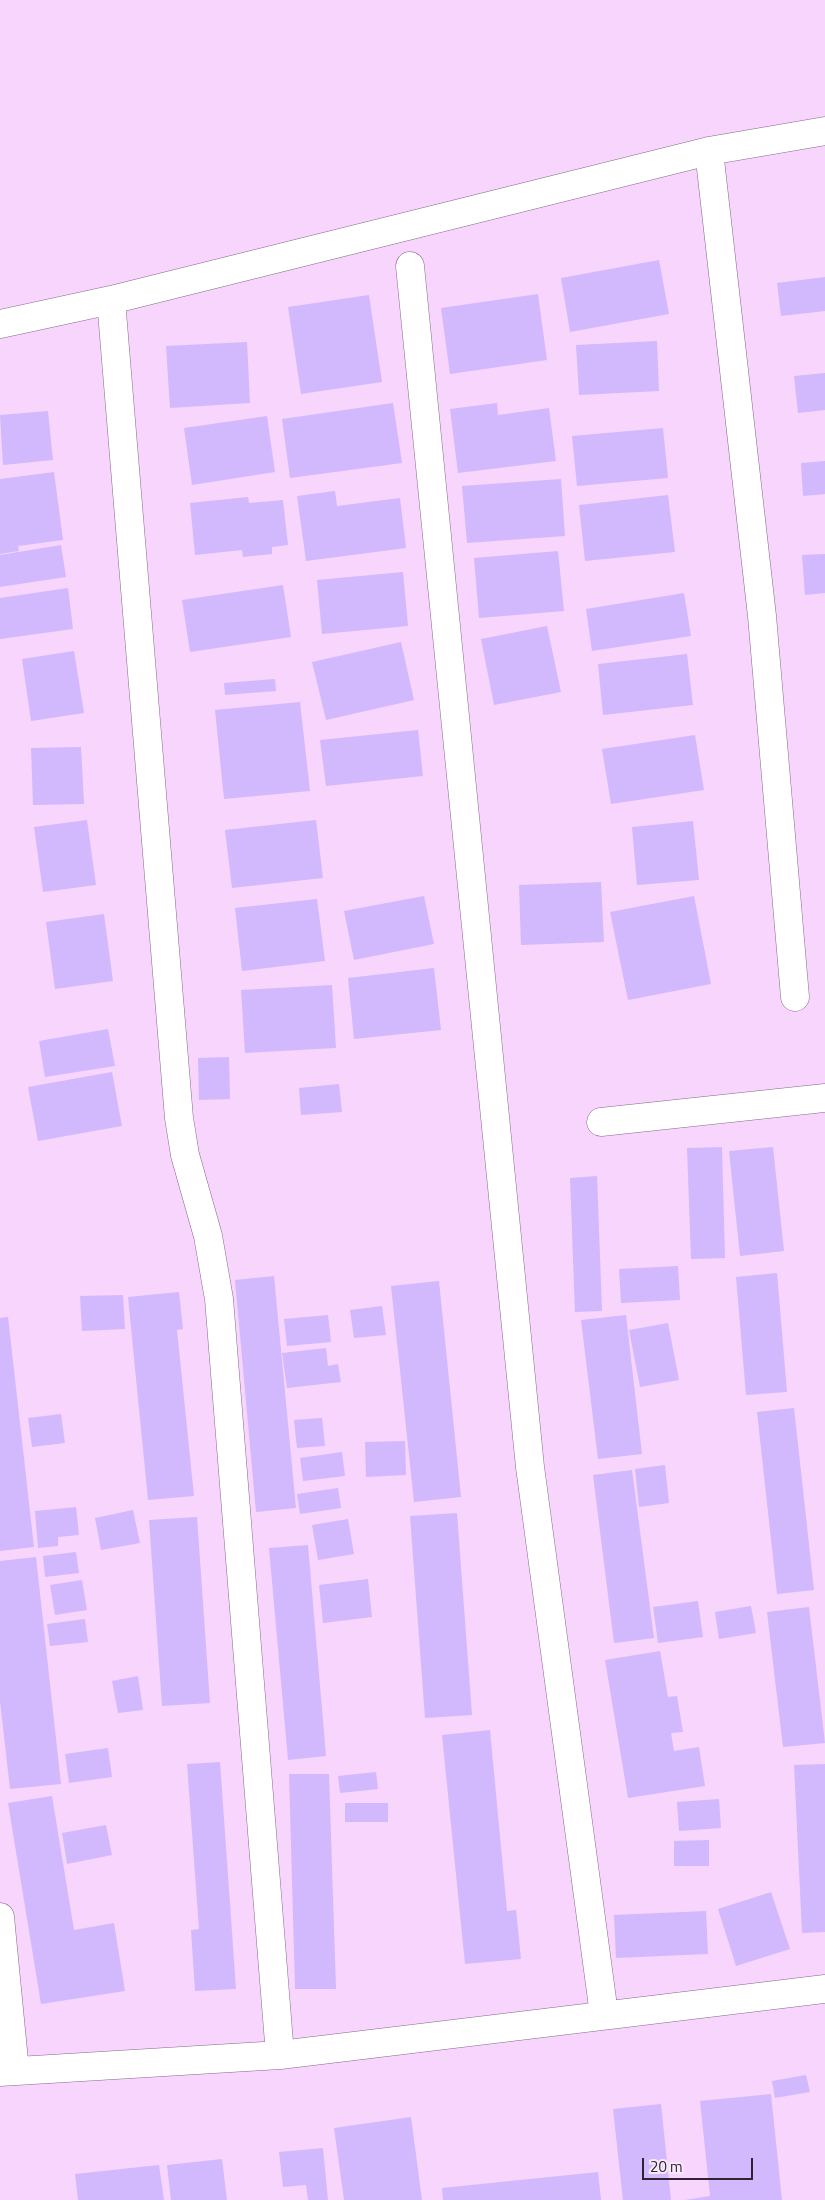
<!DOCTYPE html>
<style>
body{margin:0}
#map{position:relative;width:825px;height:2200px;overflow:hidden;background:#f7d5fd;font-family:"Titillium Web",sans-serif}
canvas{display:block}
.scale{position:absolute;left:642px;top:2158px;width:111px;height:22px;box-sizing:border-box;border:2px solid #2f2231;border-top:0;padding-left:6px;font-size:15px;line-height:18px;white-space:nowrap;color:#2f2231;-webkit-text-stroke:4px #f8eafb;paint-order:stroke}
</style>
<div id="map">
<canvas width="825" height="2200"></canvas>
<div class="scale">20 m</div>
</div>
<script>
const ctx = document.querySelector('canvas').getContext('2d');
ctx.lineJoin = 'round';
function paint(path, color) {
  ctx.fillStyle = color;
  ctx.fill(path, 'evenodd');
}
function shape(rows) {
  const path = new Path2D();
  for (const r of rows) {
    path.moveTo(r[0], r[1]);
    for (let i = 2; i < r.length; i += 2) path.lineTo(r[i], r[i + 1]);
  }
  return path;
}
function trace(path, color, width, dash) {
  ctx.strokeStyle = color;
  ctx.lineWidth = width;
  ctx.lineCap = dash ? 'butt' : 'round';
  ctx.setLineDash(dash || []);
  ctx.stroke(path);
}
paint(shape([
 [659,260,669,314,570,332,561,278],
 [825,277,825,311,781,316,777,283],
 [538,294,547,360,450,374,441,308],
 [369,295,382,382,301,394,288,307],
 [657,341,659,391,579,395,576,345],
 [247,342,250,403,170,408,166,346],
 [825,373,825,410,798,413,794,376],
 [393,403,402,463,290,478,282,419],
 [497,403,498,415,549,408,556,461,458,473,450,409],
 [48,411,53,460,3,465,0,415],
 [267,416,275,472,192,485,184,428],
 [663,428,668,478,577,486,572,436],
 [825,461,825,494,803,496,801,463],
 [54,472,63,540,18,546,19,551,0,554,0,479],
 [561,479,565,536,467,543,462,486],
 [335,491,337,506,400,498,406,548,306,561,297,496],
 [668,495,675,552,585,561,579,505],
 [248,497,249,503,283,500,288,545,272,547,272,554,243,557,242,550,195,555,190,503],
 [61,545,66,577,0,587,0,555],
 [558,551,564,611,479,618,474,558],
 [825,554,825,593,805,595,802,555],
 [403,572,408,626,322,634,317,580],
 [283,585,291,637,190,652,182,600],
 [68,588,73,629,0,639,0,598],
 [684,593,691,636,592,651,586,609],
 [547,626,561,692,494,705,481,639],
 [401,642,414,700,326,720,312,662],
 [74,651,84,713,31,721,22,659],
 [687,654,693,705,603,715,598,664],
 [275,679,276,691,225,695,224,683],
 [300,702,310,791,224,799,215,710],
 [418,730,423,776,326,786,320,740],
 [695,735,704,790,611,804,602,749],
 [81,747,84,804,33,805,31,748],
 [87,820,96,885,43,892,34,827],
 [316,820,323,878,232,888,225,830],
 [693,821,699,880,637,885,632,827],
 [601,882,604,942,521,945,519,885],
 [424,896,434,944,354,960,344,911],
 [694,896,711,984,628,1000,610,912],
 [317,899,325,961,242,971,235,908],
 [104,914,113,981,55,989,46,922],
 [434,968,441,1030,354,1039,348,978],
 [332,985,336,1048,245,1053,241,990],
 [108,1029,115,1066,45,1077,39,1041],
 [229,1057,230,1099,199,1100,198,1058],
 [112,1072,122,1126,38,1141,28,1087],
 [339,1084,342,1112,301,1115,299,1088],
 [722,1147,725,1258,691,1259,687,1148],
 [773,1147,784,1251,740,1256,729,1151],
 [597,1176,602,1311,575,1312,570,1178],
 [678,1266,680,1300,621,1303,619,1269],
 [777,1273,787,1392,746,1395,736,1277],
 [274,1276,296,1508,256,1512,235,1280],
 [439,1281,461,1497,414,1502,391,1286],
 [179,1292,183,1329,177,1330,194,1496,148,1500,128,1297],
 [123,1295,125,1329,82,1331,80,1296],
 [382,1306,386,1335,354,1338,350,1310],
 [328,1315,331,1342,287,1346,284,1319],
 [626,1315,642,1454,598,1459,581,1320],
 [8,1317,34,1547,0,1551,0,1318],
 [668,1323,679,1380,640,1387,629,1330],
 [326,1348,328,1366,338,1364,341,1382,287,1388,282,1353],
 [794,1408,814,1590,777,1594,757,1412],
 [61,1414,65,1443,32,1447,28,1418],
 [322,1418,325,1446,297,1448,294,1420],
 [405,1441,406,1475,366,1477,365,1442],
 [342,1452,345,1476,303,1481,300,1458],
 [665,1465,669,1503,639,1507,635,1469],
 [632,1470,654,1638,614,1643,593,1475],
 [338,1488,341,1508,300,1514,297,1494],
 [76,1507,79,1535,58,1537,58,1546,38,1548,35,1511],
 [133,1510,140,1543,101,1550,95,1518],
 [457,1513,472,1715,425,1718,410,1516],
 [197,1517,210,1703,162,1706,149,1520],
 [348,1519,354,1554,318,1560,312,1525],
 [308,1545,326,1756,288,1760,269,1548],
 [76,1552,79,1573,45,1577,43,1556],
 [36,1557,61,1784,10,1789,0,1701,0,1561],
 [368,1579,372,1617,323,1623,319,1585],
 [82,1580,87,1610,55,1615,50,1585],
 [698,1601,703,1637,658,1643,653,1607],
 [751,1606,756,1633,719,1639,715,1612],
 [809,1607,825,1743,783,1747,767,1612],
 [85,1619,88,1642,50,1646,47,1624],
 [660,1651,668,1697,677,1696,683,1732,671,1733,674,1751,699,1747,705,1786,628,1798,605,1660],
 [138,1676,143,1710,118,1713,112,1681],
 [490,1730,507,1911,516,1910,521,1959,465,1964,442,1735],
 [108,1748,112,1777,69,1783,65,1754],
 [220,1762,236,1989,195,1991,191,1930,199,1929,187,1764],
 [825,1764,825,1932,802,1933,794,1765],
 [376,1772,378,1789,340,1793,338,1776],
 [289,1774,329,1774,336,1989,295,1989],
 [52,1796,74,1930,114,1923,125,1991,41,2004,8,1803],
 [719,1799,721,1828,679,1831,677,1802],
 [345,1803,388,1803,388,1822,345,1822],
 [106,1825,112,1855,67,1864,62,1833],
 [709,1840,709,1866,674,1866,674,1841],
 [771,1892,790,1949,736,1966,718,1909],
 [706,1911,708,1954,616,1958,614,1915],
 [806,2075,810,2092,775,2098,772,2081],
 [771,2094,782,2200,685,2200,710,2196,700,2101],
 [661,2104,671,2200,623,2200,613,2109],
 [411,2117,422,2200,344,2200,334,2128],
 [323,2148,328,2200,308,2200,306,2185,283,2187,279,2152],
 [222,2159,227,2200,171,2200,167,2165],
 [159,2165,164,2200,78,2200,75,2174],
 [598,2172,601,2200,443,2200,442,2188]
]), '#d2b9fd');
const minor = shape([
 [709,151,762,616,795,997],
 [410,266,530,1467,604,2014],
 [111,300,179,1118,185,1155,208,1236,219,1299,280,2055],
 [0,324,111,300,709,151,825,131],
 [601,1122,825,1098],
 [0,1917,15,2071],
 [0,2072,280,2055,825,1989]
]);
trace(minor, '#87688c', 29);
trace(minor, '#fff', 28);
</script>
